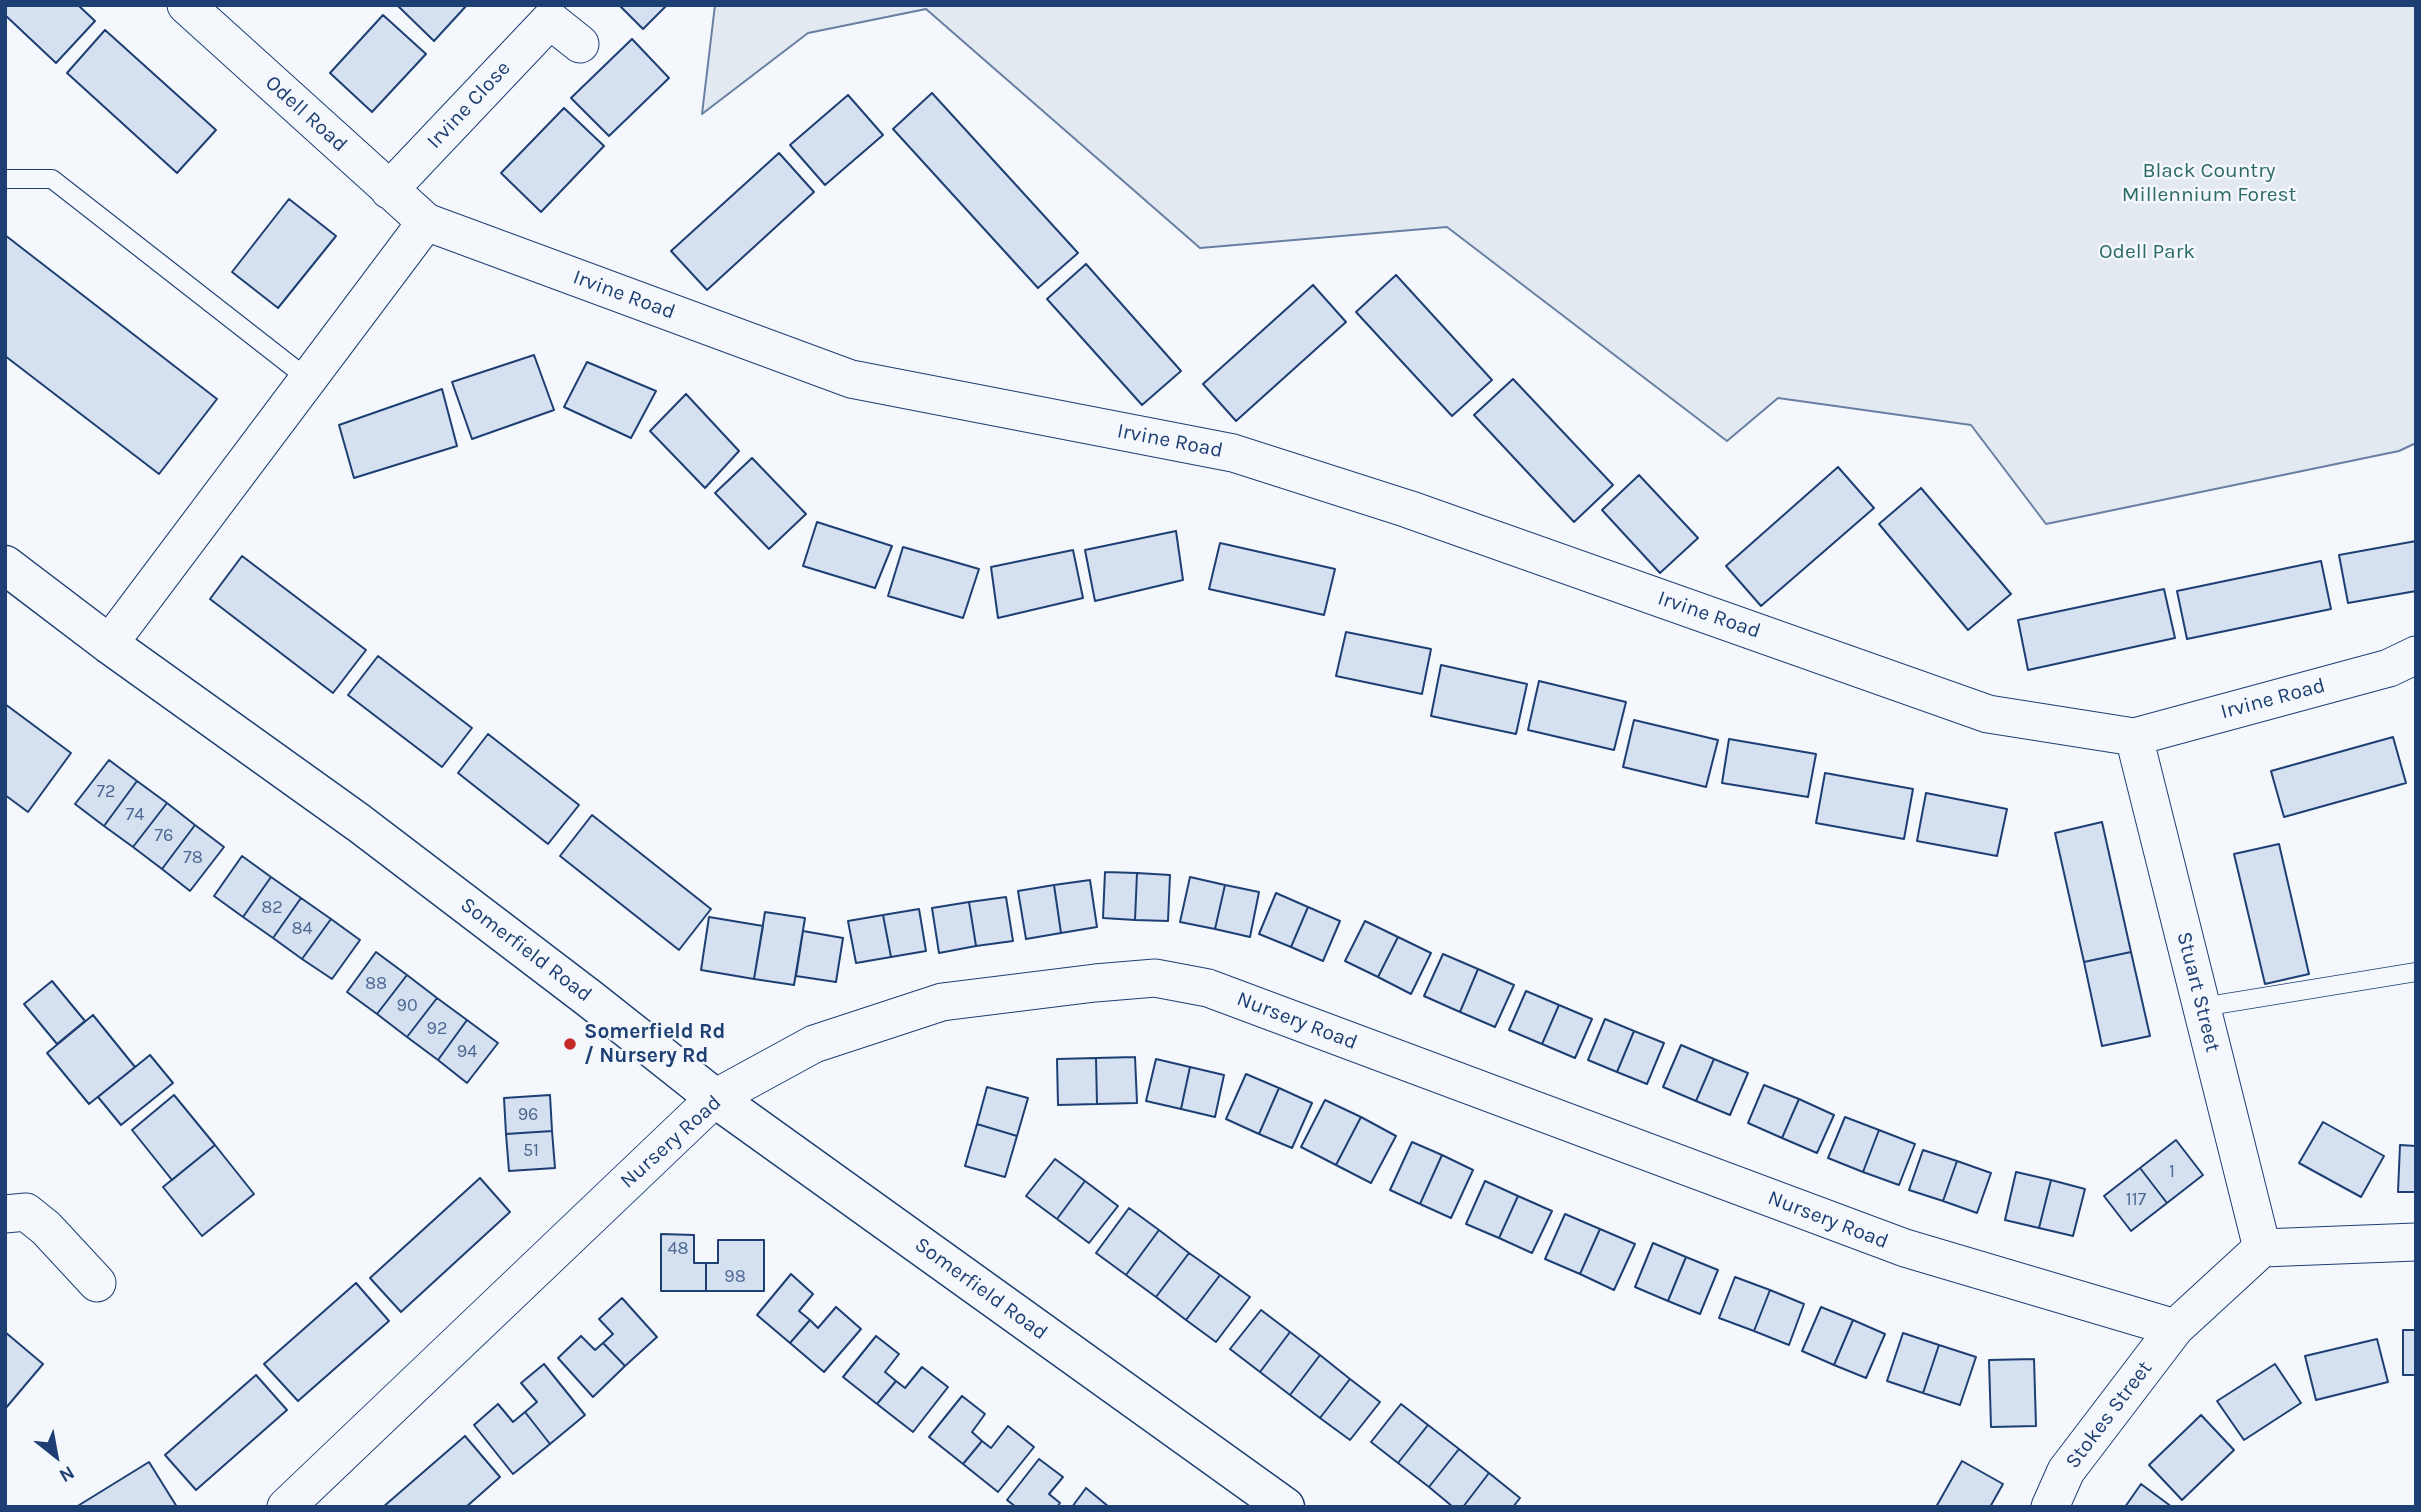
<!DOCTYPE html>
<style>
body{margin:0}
#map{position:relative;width:2421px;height:1512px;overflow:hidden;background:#f4f7fb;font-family:Karla,sans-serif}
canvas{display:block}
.frame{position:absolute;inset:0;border:7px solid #1d3f73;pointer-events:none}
.north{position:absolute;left:21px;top:1421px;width:70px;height:70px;-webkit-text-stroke:5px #f4f7fb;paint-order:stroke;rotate:149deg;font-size:19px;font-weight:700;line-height:28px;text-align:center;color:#1d3f73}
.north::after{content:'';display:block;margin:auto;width:24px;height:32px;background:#1d3f73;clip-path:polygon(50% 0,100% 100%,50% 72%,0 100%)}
</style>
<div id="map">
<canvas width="2421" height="1512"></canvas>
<div class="frame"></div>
<div class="north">N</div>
</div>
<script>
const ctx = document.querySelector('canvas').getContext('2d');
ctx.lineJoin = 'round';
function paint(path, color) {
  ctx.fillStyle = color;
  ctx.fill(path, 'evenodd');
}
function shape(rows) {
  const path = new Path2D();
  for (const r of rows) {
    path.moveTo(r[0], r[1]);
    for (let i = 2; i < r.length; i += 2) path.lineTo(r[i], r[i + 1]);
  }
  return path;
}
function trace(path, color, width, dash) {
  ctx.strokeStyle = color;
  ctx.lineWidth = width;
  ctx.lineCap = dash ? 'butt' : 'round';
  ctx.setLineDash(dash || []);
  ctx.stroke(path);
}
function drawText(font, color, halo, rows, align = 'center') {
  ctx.font = font + ' Karla,sans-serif';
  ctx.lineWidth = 5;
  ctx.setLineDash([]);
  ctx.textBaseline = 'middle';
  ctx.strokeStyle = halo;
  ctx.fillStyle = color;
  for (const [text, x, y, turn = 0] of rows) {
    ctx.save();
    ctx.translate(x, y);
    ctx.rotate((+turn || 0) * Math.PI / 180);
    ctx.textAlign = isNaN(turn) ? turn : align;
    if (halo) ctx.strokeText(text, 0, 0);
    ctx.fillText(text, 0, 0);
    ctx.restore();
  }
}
const green = shape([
 [715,5,2416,5,2416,443,2399,451,2046,524,1971,425,1778,398,1727,441,1447,227,1200,248,926,9,808,33,702,114,715,5]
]);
paint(green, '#e3e9f0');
trace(green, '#687fa3', 2);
const building = shape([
 [5,5,78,5,95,21,56,63,5,15,5,5],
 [397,5,467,5,434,41,397,5],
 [619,5,667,5,643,29,619,5],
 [383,15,426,54,372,112,330,73,383,15],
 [105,30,216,130,177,173,67,73,105,30],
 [632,39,669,78,609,136,571,98,632,39],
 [932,93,1078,253,1038,288,893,129,932,93],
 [848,95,883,135,825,185,790,145,848,95],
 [564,108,604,146,541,212,501,173,564,108],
 [779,153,814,192,707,290,671,251,779,153],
 [289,199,336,236,278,308,232,272,289,199],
 [5,235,217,399,159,474,5,356,5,235],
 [1086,264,1181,371,1142,405,1047,299,1086,264],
 [1396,275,1492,380,1452,416,1356,312,1396,275],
 [1313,285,1346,322,1236,421,1203,384,1313,285],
 [534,355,554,410,472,439,452,382,534,355],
 [587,362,656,391,631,438,564,407,587,362],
 [1513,379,1613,485,1574,522,1474,415,1513,379],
 [442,389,457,446,354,478,339,425,442,389],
 [686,394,739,451,705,488,650,431,686,394],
 [752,458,806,514,769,549,715,493,752,458],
 [1838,467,1874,508,1761,606,1726,566,1838,467],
 [1639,475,1698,538,1660,573,1602,510,1639,475],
 [1921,488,2011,594,1968,630,1879,524,1921,488],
 [817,522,892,546,875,588,803,566,817,522],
 [1176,531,1183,580,1095,601,1085,550,1176,531],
 [2416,541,2416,591,2348,603,2339,555,2416,541],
 [1220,543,1335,569,1324,615,1209,589,1220,543],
 [903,547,979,569,963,618,888,596,903,547],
 [1073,550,1083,598,998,618,991,567,1073,550],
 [242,556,366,650,333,693,210,599,242,556],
 [2321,561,2331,609,2187,639,2177,591,2321,561],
 [2164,589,2175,638,2028,670,2018,620,2164,589],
 [1346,632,1431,649,1422,694,1336,676,1346,632],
 [378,656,472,728,442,767,348,695,378,656],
 [1441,665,1527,684,1516,734,1431,716,1441,665],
 [1539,681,1626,702,1614,750,1528,730,1539,681],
 [5,704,71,753,28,812,5,795,5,704],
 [1634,720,1718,740,1706,787,1623,767,1634,720],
 [488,734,579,805,548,844,458,773,488,734],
 [2393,737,2406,783,2284,817,2271,771,2393,737],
 [1729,739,1816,754,1808,797,1722,783,1729,739],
 [109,760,137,781,104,826,75,804,109,760],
 [1825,773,1913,789,1904,839,1816,823,1825,773],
 [137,781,167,803,133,847,104,826,137,781],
 [1926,793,2007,809,1997,856,1917,841,1926,793],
 [167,803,195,825,162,869,133,847,167,803],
 [592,815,711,909,679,950,560,856,592,815],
 [2102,822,2131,952,2084,962,2055,833,2102,822],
 [195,825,224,847,190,891,162,869,195,825],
 [2279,844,2309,974,2265,984,2234,854,2279,844],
 [242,856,271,877,243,917,214,896,242,856],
 [1105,872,1137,873,1135,920,1103,918,1105,872],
 [1137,873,1170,875,1168,921,1135,920,1137,873],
 [271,877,301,898,273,938,243,917,271,877],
 [1190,877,1225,885,1215,929,1180,922,1190,877],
 [1090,880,1097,927,1061,933,1054,885,1090,880],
 [1054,885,1061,933,1026,939,1018,891,1054,885],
 [1225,885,1259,892,1250,937,1215,929,1225,885],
 [1276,893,1308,907,1291,947,1259,934,1276,893],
 [1006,897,1013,941,976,946,969,902,1006,897],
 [301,898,331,919,302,959,273,938,301,898],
 [969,902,976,946,939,953,932,908,969,902],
 [1308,907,1340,921,1323,961,1291,947,1308,907],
 [919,909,926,951,891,957,883,915,919,909],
 [765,912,805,918,794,985,754,979,765,912],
 [883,915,891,957,856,963,848,921,883,915],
 [709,917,763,926,754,979,701,970,709,917],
 [331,919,360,940,332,979,302,959,331,919],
 [1365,921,1398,937,1378,977,1345,961,1365,921],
 [803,931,843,938,836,982,796,976,803,931],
 [1398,937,1431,953,1411,994,1378,977,1398,937],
 [376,952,407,975,377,1014,347,992,376,952],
 [2131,952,2150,1036,2102,1046,2084,962,2131,952],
 [1443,954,1478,969,1460,1012,1424,996,1443,954],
 [1478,969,1514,985,1495,1027,1460,1012,1478,969],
 [407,975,437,998,407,1037,377,1014,407,975],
 [52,981,85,1021,57,1044,24,1004,52,981],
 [1526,991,1559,1005,1542,1044,1509,1030,1526,991],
 [437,998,467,1020,438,1060,407,1037,437,998],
 [1559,1005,1592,1019,1575,1058,1542,1044,1559,1005],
 [93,1015,135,1067,89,1104,47,1053,93,1015],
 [1605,1019,1634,1031,1617,1072,1588,1060,1605,1019],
 [467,1020,498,1043,467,1083,438,1060,467,1020],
 [1634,1031,1664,1043,1647,1084,1617,1072,1634,1031],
 [1681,1045,1714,1059,1696,1101,1663,1087,1681,1045],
 [150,1055,173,1083,121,1125,98,1097,150,1055],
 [1135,1057,1137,1103,1097,1104,1096,1058,1135,1057],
 [1096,1058,1097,1104,1058,1105,1057,1059,1096,1058],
 [1156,1059,1190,1067,1181,1109,1146,1101,1156,1059],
 [1714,1059,1748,1073,1730,1115,1696,1101,1714,1059],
 [1190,1067,1224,1075,1215,1117,1181,1109,1190,1067],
 [1246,1074,1279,1088,1259,1134,1226,1119,1246,1074],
 [1764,1085,1799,1099,1782,1138,1748,1123,1764,1085],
 [987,1087,1028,1098,1017,1136,977,1124,987,1087],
 [1279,1088,1312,1103,1292,1148,1259,1134,1279,1088],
 [174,1095,215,1145,172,1180,132,1130,174,1095],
 [550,1095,552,1131,506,1134,504,1098,550,1095],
 [1799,1099,1834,1115,1817,1153,1782,1138,1799,1099],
 [1325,1100,1361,1117,1336,1165,1301,1147,1325,1100],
 [1361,1117,1396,1136,1371,1183,1336,1165,1361,1117],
 [1845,1117,1879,1130,1863,1172,1828,1158,1845,1117],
 [2323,1122,2384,1156,2361,1197,2299,1163,2323,1122],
 [977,1124,1017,1136,1005,1177,965,1166,977,1124],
 [1879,1130,1915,1144,1899,1185,1863,1172,1879,1130],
 [552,1131,555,1168,509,1171,506,1134,552,1131],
 [2176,1140,2203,1175,2167,1203,2140,1168,2176,1140],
 [1412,1142,1442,1155,1420,1204,1390,1190,1412,1142],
 [215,1145,254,1194,202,1236,163,1187,215,1145],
 [2400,1145,2416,1146,2416,1192,2398,1192,2400,1145],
 [1923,1150,1957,1161,1943,1201,1909,1190,1923,1150],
 [1442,1155,1473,1170,1451,1218,1420,1204,1442,1155],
 [1055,1159,1085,1181,1057,1219,1026,1196,1055,1159],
 [1957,1161,1991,1173,1977,1213,1943,1201,1957,1161],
 [2140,1168,2167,1203,2131,1231,2104,1196,2140,1168],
 [2016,1172,2051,1180,2039,1228,2005,1220,2016,1172],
 [480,1178,510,1212,401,1312,370,1278,480,1178],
 [2051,1180,2085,1189,2073,1236,2039,1228,2051,1180],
 [1085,1181,1118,1206,1089,1243,1057,1219,1085,1181],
 [1485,1181,1518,1196,1499,1238,1466,1224,1485,1181],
 [1518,1196,1552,1211,1532,1253,1499,1238,1518,1196],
 [1129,1208,1159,1230,1126,1275,1096,1253,1129,1208],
 [1565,1214,1600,1229,1580,1274,1545,1259,1565,1214],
 [1600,1229,1635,1244,1614,1290,1580,1274,1600,1229],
 [1159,1230,1189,1253,1156,1297,1126,1275,1159,1230],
 [661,1234,694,1235,694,1263,706,1263,706,1291,661,1291,661,1234],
 [718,1240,764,1240,764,1291,706,1291,706,1263,718,1263,718,1240],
 [1653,1243,1686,1257,1668,1301,1635,1287,1653,1243],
 [1189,1253,1220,1275,1186,1320,1156,1297,1189,1253],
 [1686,1257,1718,1270,1700,1314,1668,1301,1686,1257],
 [791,1274,813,1294,799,1311,810,1320,790,1343,757,1315,791,1274],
 [1220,1275,1250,1297,1216,1342,1186,1320,1220,1275],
 [1735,1277,1770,1290,1754,1331,1719,1318,1735,1277],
 [356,1283,389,1321,298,1401,264,1364,356,1283],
 [1770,1290,1804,1304,1789,1345,1754,1331,1770,1290],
 [622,1298,657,1337,625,1366,603,1343,613,1334,599,1319,622,1298],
 [836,1307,861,1329,824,1372,790,1343,810,1320,818,1328,836,1307],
 [1821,1307,1853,1320,1834,1365,1802,1351,1821,1307],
 [1261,1310,1290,1332,1260,1372,1230,1349,1261,1310],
 [1853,1320,1885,1334,1866,1378,1834,1365,1853,1320],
 [2403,1330,2416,1330,2416,1375,2403,1375,2403,1330],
 [5,1332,43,1364,5,1409,5,1332],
 [1290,1332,1320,1355,1290,1395,1260,1372,1290,1332],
 [1903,1333,1939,1345,1923,1393,1887,1381,1903,1333],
 [581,1336,595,1350,603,1343,625,1366,593,1397,558,1358,581,1336],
 [876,1336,899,1354,885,1372,896,1381,877,1404,843,1377,876,1336],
 [2377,1339,2388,1382,2316,1400,2305,1356,2377,1339],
 [1939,1345,1976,1357,1960,1405,1923,1393,1939,1345],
 [1320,1355,1350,1379,1320,1418,1290,1395,1320,1355],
 [2034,1359,2036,1426,1991,1427,1989,1360,2034,1359],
 [544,1364,585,1415,550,1444,525,1412,537,1402,521,1383,544,1364],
 [2275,1364,2301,1403,2244,1440,2217,1401,2275,1364],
 [922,1367,948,1387,913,1432,877,1404,896,1381,905,1388,922,1367],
 [256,1375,287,1410,196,1490,165,1455,256,1375],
 [1350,1379,1380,1402,1350,1440,1320,1418,1350,1379],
 [962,1396,985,1414,972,1432,982,1441,963,1464,929,1437,962,1396],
 [498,1404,513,1422,525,1412,550,1444,513,1474,474,1425,498,1404],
 [1401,1404,1428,1425,1398,1463,1371,1442,1401,1404],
 [2201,1415,2234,1450,2182,1500,2149,1465,2201,1415],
 [1428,1425,1459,1449,1429,1487,1398,1463,1428,1425],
 [1008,1426,1034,1447,998,1492,963,1464,982,1441,991,1448,1008,1426],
 [465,1436,500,1477,466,1507,383,1507,465,1436],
 [1459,1449,1489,1473,1463,1507,1453,1507,1429,1487,1459,1449],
 [1039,1459,1063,1477,1049,1494,1060,1503,1057,1507,1016,1507,1007,1500,1039,1459],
 [1962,1461,2003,1484,1990,1507,1936,1507,1962,1461],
 [149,1462,177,1507,76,1507,149,1462],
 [1489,1473,1520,1498,1513,1507,1463,1507,1489,1473],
 [2141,1484,2172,1507,2125,1507,2141,1484],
 [1086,1488,1109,1507,1072,1507,1086,1488]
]);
paint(building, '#d5e0f0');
trace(building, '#1d3f73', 2);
const lane = shape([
 [5,179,52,179,308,379],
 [2202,1007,2416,972]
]);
const street = shape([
 [186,5,426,222],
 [389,190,550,20,580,44],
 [109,644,426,222,851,379,1233,453,1408,509,1988,714,2134,737,2389,668,2416,655],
 [2134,737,2262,1248],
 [5,1214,26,1212,46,1228,97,1283],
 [286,1507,715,1098,814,1044,942,1002,1095,983,1155,978,1208,988,1905,1248,2175,1328,2262,1248,2416,1242],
 [2050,1507,2066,1471,2175,1328]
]);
const highway = shape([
 [5,565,109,644,359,823,590,999,715,1098,1285,1507]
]);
trace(lane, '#1d3f73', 20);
trace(street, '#1d3f73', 39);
trace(highway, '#1d3f73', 41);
trace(lane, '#f4f7fb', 18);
trace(street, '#f4f7fb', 37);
trace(highway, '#f4f7fb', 38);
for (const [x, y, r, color] of [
 [570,1044,7,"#c62828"]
]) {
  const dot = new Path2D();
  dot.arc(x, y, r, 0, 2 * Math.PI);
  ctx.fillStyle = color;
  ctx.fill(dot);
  trace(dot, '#f4f7fb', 2.5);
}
drawText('18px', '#4b6792', null, [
 ["72",106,792],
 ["74",135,815],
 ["76",164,836],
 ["78",193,858],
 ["82",272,908],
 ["84",302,929],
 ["88",376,984],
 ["90",407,1006],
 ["92",437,1029],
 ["94",467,1052],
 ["96",528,1115],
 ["51",531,1151],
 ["1",2172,1172],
 ["117",2136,1200],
 ["48",678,1249],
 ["98",735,1277]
]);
drawText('21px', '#1d3f73', '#f4f7fb', [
 ["Irvine Close",469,105,-47],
 ["Odell Road",306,114,42],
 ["Irvine Road",624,295,20],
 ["Irvine Road",1170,441,11],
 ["Irvine Road",1709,615,19],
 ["Irvine Road",2273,699,-15],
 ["Somerfield Road",526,950,37],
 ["Stuart Street",2198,992,76],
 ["Nursery Road",1297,1021,21],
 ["Nursery Road",671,1142,-42],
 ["Nursery Road",1828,1220,21],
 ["Somerfield Road",981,1289,36],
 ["Stokes Street",2109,1415,-53]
]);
drawText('21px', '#2c6c60', '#f4f7fb', [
 ["Black Country",2209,171],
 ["Millennium Forest",2209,195],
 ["Odell Park",2147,252]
]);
drawText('bold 21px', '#1d3f73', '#f4f7fb', [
 ["Somerfield Rd",584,1032],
 ["/ Nursery Rd",584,1056]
], 'left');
</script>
